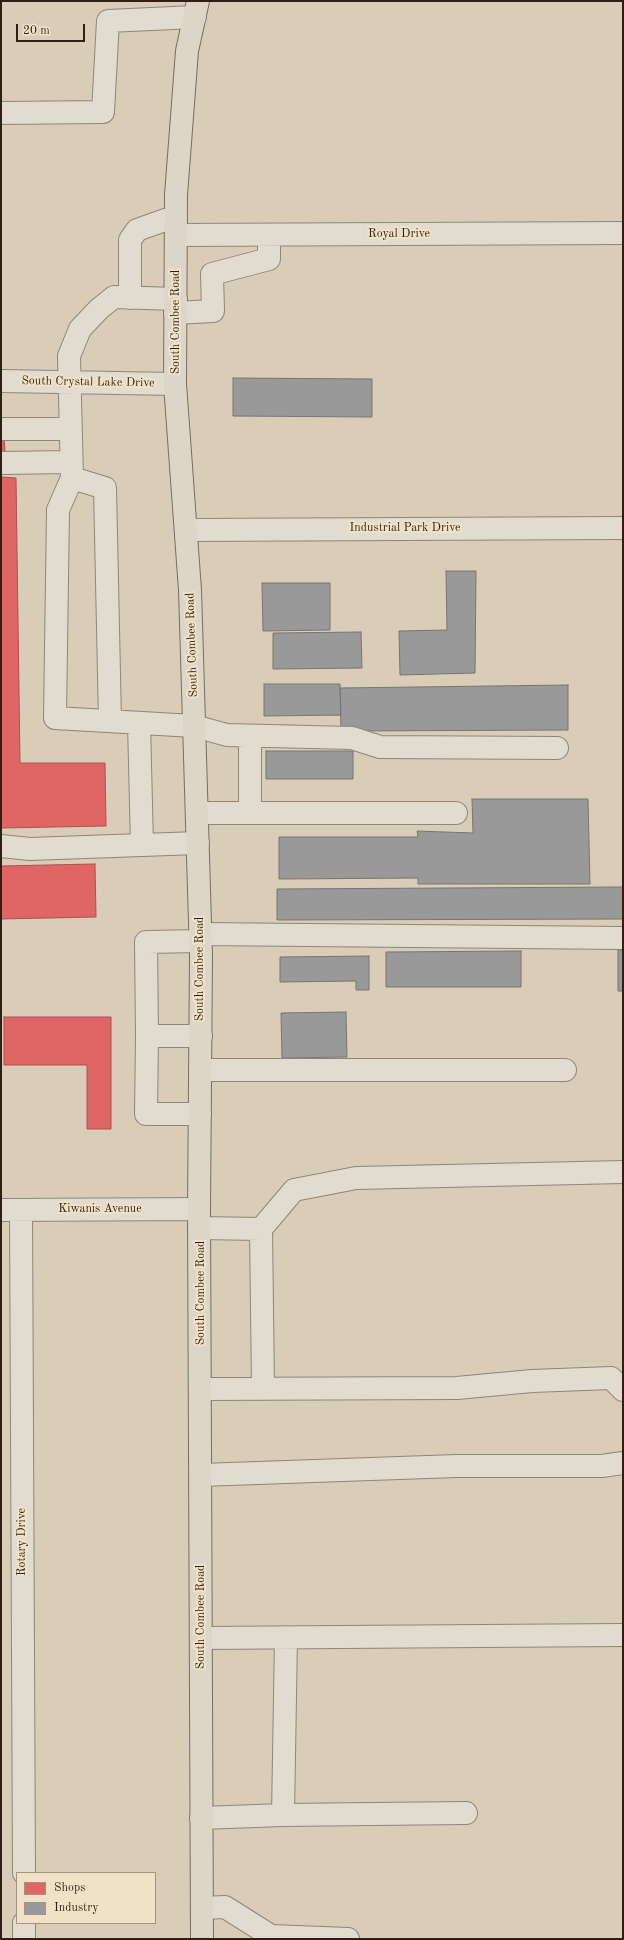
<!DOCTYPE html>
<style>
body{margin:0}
#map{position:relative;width:624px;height:1940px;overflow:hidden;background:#d9cdb7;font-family:"Old Standard TT",serif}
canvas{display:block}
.frame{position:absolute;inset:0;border:2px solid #311e15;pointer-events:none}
.legend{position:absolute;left:16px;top:1872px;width:140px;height:52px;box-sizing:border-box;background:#f0e2c6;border:1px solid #a4947f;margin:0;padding:5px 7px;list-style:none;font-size:12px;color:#311e15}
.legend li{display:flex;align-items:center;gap:8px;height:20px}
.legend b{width:20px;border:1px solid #a4947f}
.scale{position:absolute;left:16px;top:24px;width:69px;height:18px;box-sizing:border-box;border:2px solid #311e15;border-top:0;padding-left:5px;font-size:12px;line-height:14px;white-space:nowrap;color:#311e15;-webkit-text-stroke:3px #f0e2c6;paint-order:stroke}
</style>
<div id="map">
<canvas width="624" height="1940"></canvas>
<div class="frame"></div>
<ul class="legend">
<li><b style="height:11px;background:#e06666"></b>Shops</li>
<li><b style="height:11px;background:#999"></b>Industry</li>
</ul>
<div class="scale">20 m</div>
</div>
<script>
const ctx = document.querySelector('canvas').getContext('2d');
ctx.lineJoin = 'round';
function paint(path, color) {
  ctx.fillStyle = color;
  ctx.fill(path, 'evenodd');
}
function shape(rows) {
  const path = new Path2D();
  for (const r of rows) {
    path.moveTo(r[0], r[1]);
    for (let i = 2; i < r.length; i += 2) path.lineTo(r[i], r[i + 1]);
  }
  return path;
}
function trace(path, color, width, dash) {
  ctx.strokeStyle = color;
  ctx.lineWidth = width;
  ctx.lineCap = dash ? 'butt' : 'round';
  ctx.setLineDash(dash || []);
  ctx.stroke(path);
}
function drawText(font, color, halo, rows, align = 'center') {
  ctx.font = font + ' "Old Standard TT",serif';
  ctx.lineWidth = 4;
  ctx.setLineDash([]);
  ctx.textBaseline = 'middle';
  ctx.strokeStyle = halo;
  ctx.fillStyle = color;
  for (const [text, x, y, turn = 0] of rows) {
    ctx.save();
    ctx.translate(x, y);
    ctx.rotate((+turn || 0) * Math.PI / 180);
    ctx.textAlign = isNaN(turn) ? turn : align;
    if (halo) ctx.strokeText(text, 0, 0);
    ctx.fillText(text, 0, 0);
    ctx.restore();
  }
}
const shops = shape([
 [1,435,4,435,5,452,1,452,1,435],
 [1,477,16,478,20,763,105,763,106,826,1,828,1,477],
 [95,864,96,917,1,919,1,866,95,864],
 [4,1017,111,1017,111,1129,87,1129,87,1065,4,1065,4,1017]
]);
paint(shops, '#e06666');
trace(shops, '#ac504e', 1);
const industry = shape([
 [233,378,372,379,372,417,233,416,233,378],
 [446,571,476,571,475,673,400,675,399,631,447,630,446,571],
 [262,583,330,583,330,630,263,631,262,583],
 [361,632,362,668,273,669,273,633,361,632],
 [264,684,340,684,341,715,264,716,264,684],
 [568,685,568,730,341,731,340,688,568,685],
 [266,751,353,751,353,779,266,779,266,751],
 [472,799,588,799,590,884,418,884,418,878,279,879,279,837,418,837,417,831,473,833,472,799],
 [623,887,623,919,277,920,277,889,623,887],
 [618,950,623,950,623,991,618,991,618,950],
 [521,951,521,987,386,987,386,952,521,951],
 [369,956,369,990,356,990,356,981,280,982,280,957,369,956],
 [346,1012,347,1057,282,1058,281,1013,346,1012]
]);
paint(industry, '#999');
trace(industry, '#7a7471', 1);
const minor = shape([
 [1,113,103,112,108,21,195,17],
 [176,235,623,233],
 [130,298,130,240,137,230,165,220,176,219],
 [176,299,114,297,99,309,80,329,69,356,72,478,58,510,55,718,194,726,227,735,352,738,380,747,557,748],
 [175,313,213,311,212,274,269,259,269,235],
 [1,381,175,384],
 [1,429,70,429],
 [1,463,71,462],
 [72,478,105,488,110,721],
 [186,530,623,528],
 [139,723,142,845],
 [250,736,250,813],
 [197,813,456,813],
 [1,846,30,849,198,843],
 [201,934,623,938],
 [147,1036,146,942,201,941],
 [200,1070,565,1070],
 [200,1114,146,1114,147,1036,201,1036],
 [1,1210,199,1209],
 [21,1210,24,1873],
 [200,1228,261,1229,294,1190,356,1178,623,1172],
 [261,1229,263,1388],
 [201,1389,457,1388,532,1381,611,1378,623,1390],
 [201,1475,456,1466,602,1466,623,1463],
 [201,1638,623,1635],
 [283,1815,466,1813],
 [201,1818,283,1815,286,1638],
 [202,1908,225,1907,271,1936,348,1939],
 [24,1923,24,1939]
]);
const major = shape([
 [198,1,187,51,176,195,175,384,190,590,201,956,199,1209,202,1939]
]);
trace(minor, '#8f8679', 24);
trace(major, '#786e63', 24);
trace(minor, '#e1dbd0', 22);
trace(major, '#dcd5c8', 22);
drawText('12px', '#311e15', '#f0e2c6', [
 ["Royal Drive",399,234],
 ["South Combee Road",176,322,-90],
 ["South Crystal Lake Drive",88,382,1],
 ["Industrial Park Drive",405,528],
 ["South Combee Road",192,645,-92],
 ["South Combee Road",200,969,-90],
 ["Kiwanis Avenue",100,1209],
 ["South Combee Road",201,1293,-90],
 ["Rotary Drive",22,1542,-90],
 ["South Combee Road",201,1617,-90]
]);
</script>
